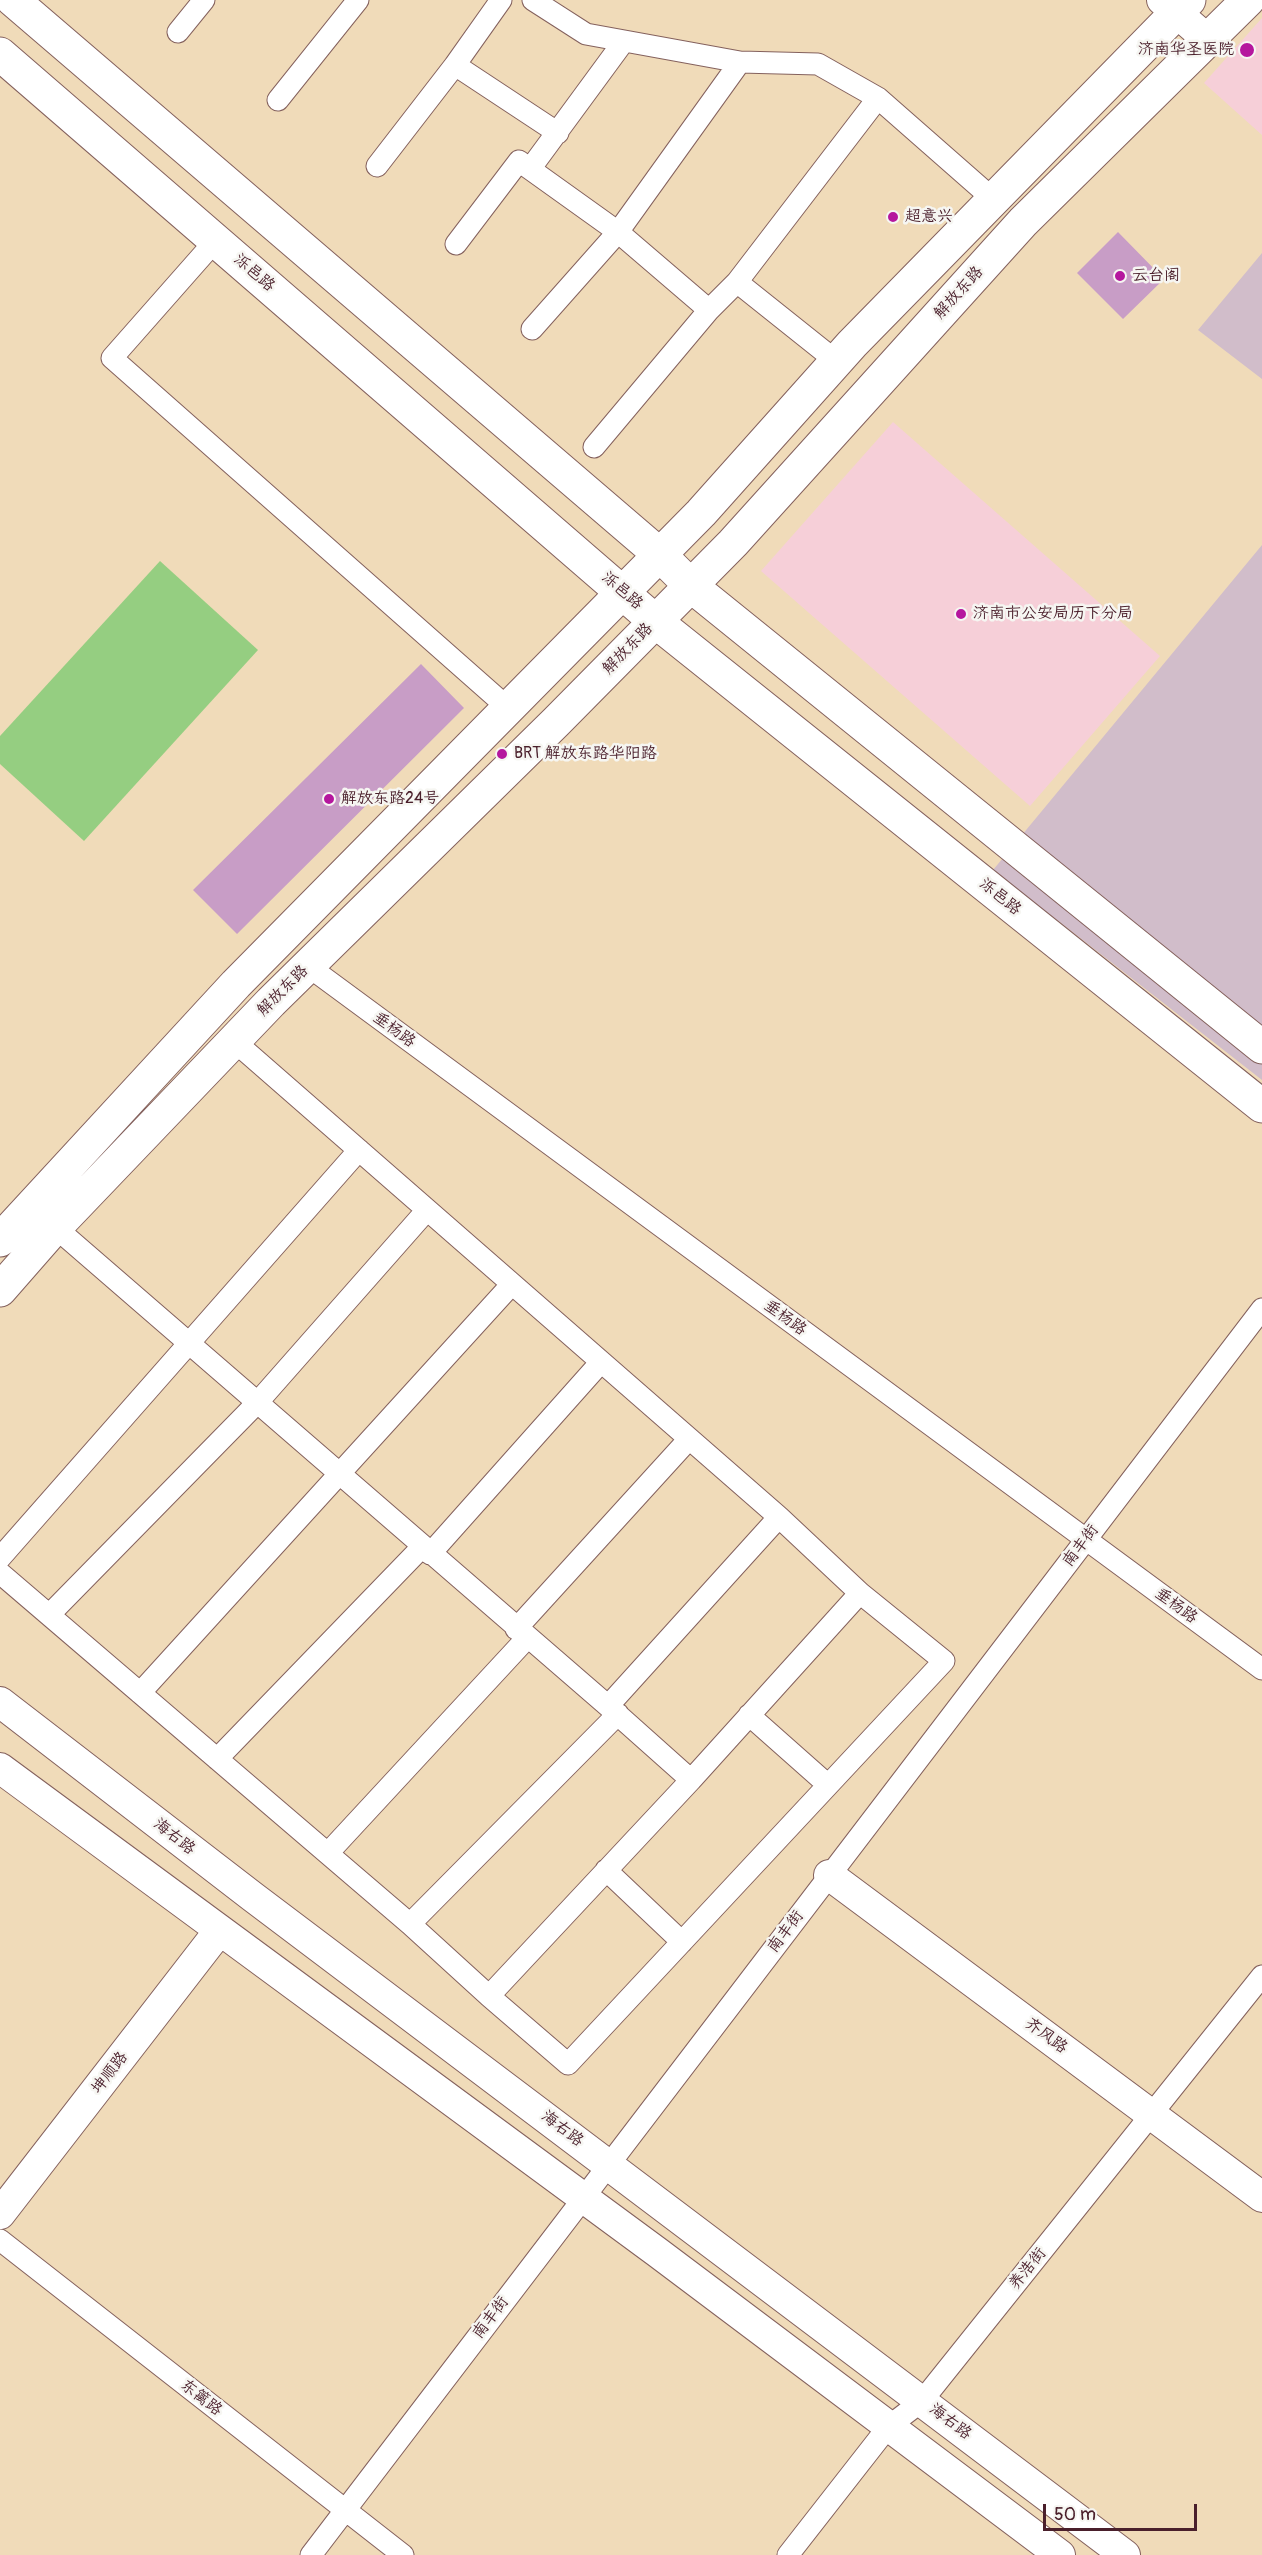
<!DOCTYPE html>
<meta charset="utf-8">
<style>
body{margin:0}
#map{position:relative;width:1262px;height:2555px;overflow:hidden;background:#f0dbb9;font-family:Pangolin,sans-serif}
canvas{display:block}
.scale{position:absolute;left:1043px;top:2504px;width:154px;height:27px;box-sizing:border-box;border:3px solid #4a1f2b;border-top:0;padding-left:8px;font-size:18px;line-height:21px;white-space:nowrap;color:#4a1f2b;-webkit-text-stroke:4px #f6f6f2;paint-order:stroke}
</style>
<div id="map">
<canvas width="1262" height="2555"></canvas>
<div class="scale">50 m</div>
</div>
<script>
const ctx = document.querySelector('canvas').getContext('2d');
ctx.lineJoin = 'round';
function paint(path, color) {
  ctx.fillStyle = color;
  ctx.fill(path, 'evenodd');
}
function shape(rows) {
  const path = new Path2D();
  for (const r of rows) {
    path.moveTo(r[0], r[1]);
    for (let i = 2; i < r.length; i += 2) path.lineTo(r[i], r[i + 1]);
  }
  return path;
}
function trace(path, color, width, dash) {
  ctx.strokeStyle = color;
  ctx.lineWidth = width;
  ctx.lineCap = dash ? 'butt' : 'round';
  ctx.setLineDash(dash || []);
  ctx.stroke(path);
}
function drawText(font, color, halo, rows, align = 'center') {
  ctx.font = font + ' Pangolin,"LXGW WenKai TC",sans-serif';
  ctx.lineWidth = 5;
  ctx.setLineDash([]);
  ctx.textBaseline = 'middle';
  ctx.strokeStyle = halo;
  ctx.fillStyle = color;
  for (const [text, x, y, turn = 0] of rows) {
    ctx.save();
    ctx.translate(x, y);
    ctx.rotate((+turn || 0) * Math.PI / 180);
    ctx.textAlign = isNaN(turn) ? turn : align;
    if (halo) ctx.strokeText(text, 0, 0);
    ctx.fillText(text, 0, 0);
    ctx.restore();
  }
}
paint(shape([
 [1262,18,1262,135,1204,83],
 [893,422,1160,656,1030,806,761,571]
]), '#f6cfd8');
paint(shape([
 [1262,253,1262,379,1198,330],
 [1262,545,1262,1080,993,870]
]), '#d1bdca');
paint(shape([
 [160,561,258,650,84,841,0,764,0,736]
]), '#95ce81');
paint(shape([
 [1118,232,1164,279,1123,319,1077,273],
 [421,664,464,708,237,934,193,890]
]), '#c89dc6');
const street = shape([
 [533,0,586,34,740,62,818,64,878,98,993,199],
 [178,32,204,0],
 [624,41,530,169,618,232,740,62],
 [455,65,501,0],
 [278,100,358,0],
 [377,166,455,65,558,133],
 [216,240,112,358,507,707],
 [456,244,519,161,530,169],
 [737,282,878,98],
 [532,329,618,232,709,310],
 [594,447,709,310,737,282,836,361],
 [308,966,1262,1669],
 [234,1041,779,1517,860,1593],
 [56,1228,608,1706,691,1780,489,1996,568,2064,944,1661,860,1593,691,1780],
 [430,1554,601,1362],
 [0,1558,359,1150],
 [0,1573,410,1924,489,1996],
 [49,1615,257,1403,427,1210],
 [516,1629,689,1439],
 [140,1693,512,1284],
 [608,1706,779,1517],
 [749,1715,828,1785],
 [217,1759,422,1547],
 [328,1853,527,1638],
 [606,1870,682,1942],
 [410,1924,618,1714],
 [0,2240,403,2555],
 [311,2555,1262,1309],
 [788,2555,888,2427,922,2401,1262,1976]
]);
const secondary = shape([
 [1162,0,1208,40],
 [0,1702,253,1897,1125,2555],
 [0,1768,657,2252,1060,2555],
 [829,1875,1262,2197],
 [0,2214,219,1931]
]);
const primary = shape([
 [13,0,659,554,690,585,1262,1047],
 [0,54,655,621,1262,1106],
 [0,1240,236,984,701,513,852,344,1189,0],
 [0,1290,49,1234,271,1002,556,722,733,543,1023,222,1248,0]
]);
trace(street, '#84615d', 23);
trace(secondary, '#84615d', 32);
trace(primary, '#84615d', 35);
trace(street, '#fff', 21);
trace(secondary, '#fff', 30);
trace(primary, '#fff', 33);
for (const [x, y, r, color] of [
 [1247,50,8,"#b5179e"],
 [893,217,6,"#b5179e"],
 [1120,276,6,"#b5179e"],
 [961,614,6,"#b5179e"],
 [502,754,6,"#b5179e"],
 [329,799,6,"#b5179e"]
]) {
  const dot = new Path2D();
  dot.arc(x, y, r, 0, 2 * Math.PI);
  ctx.fillStyle = color;
  ctx.fill(dot);
  trace(dot, '#f6f6f2', 2);
}
drawText('16px', '#4a1f2b', '#f6f6f2', [
 ["济南华圣医院",1234,50,"right"],
 ["超意兴",905,217],
 ["云台阁",1132,276],
 ["济南市公安局历下分局",973,614],
 ["BRT 解放东路华阳路",514,754],
 ["解放东路24号",341,799]
], 'left');
drawText('16px', '#4a1f2b', '#f6f6f2', [
 ["泺邑路",254,273,41],
 ["解放东路",959,293,-48],
 ["泺邑路",622,591,41],
 ["解放东路",628,649,-46],
 ["泺邑路",1000,897,39],
 ["解放东路",283,991,-45],
 ["垂杨路",394,1030,36],
 ["垂杨路",785,1318,36],
 ["南丰街",1081,1546,-53],
 ["垂杨路",1176,1606,36],
 ["海右路",174,1837,38],
 ["南丰街",786,1932,-53],
 ["齐风路",1046,2036,36],
 ["坤顺路",110,2073,-52],
 ["海右路",562,2129,37],
 ["养浩街",1028,2269,-51],
 ["南丰街",491,2318,-53],
 ["东篱路",201,2398,38],
 ["海右路",950,2422,37]
]);
</script>
